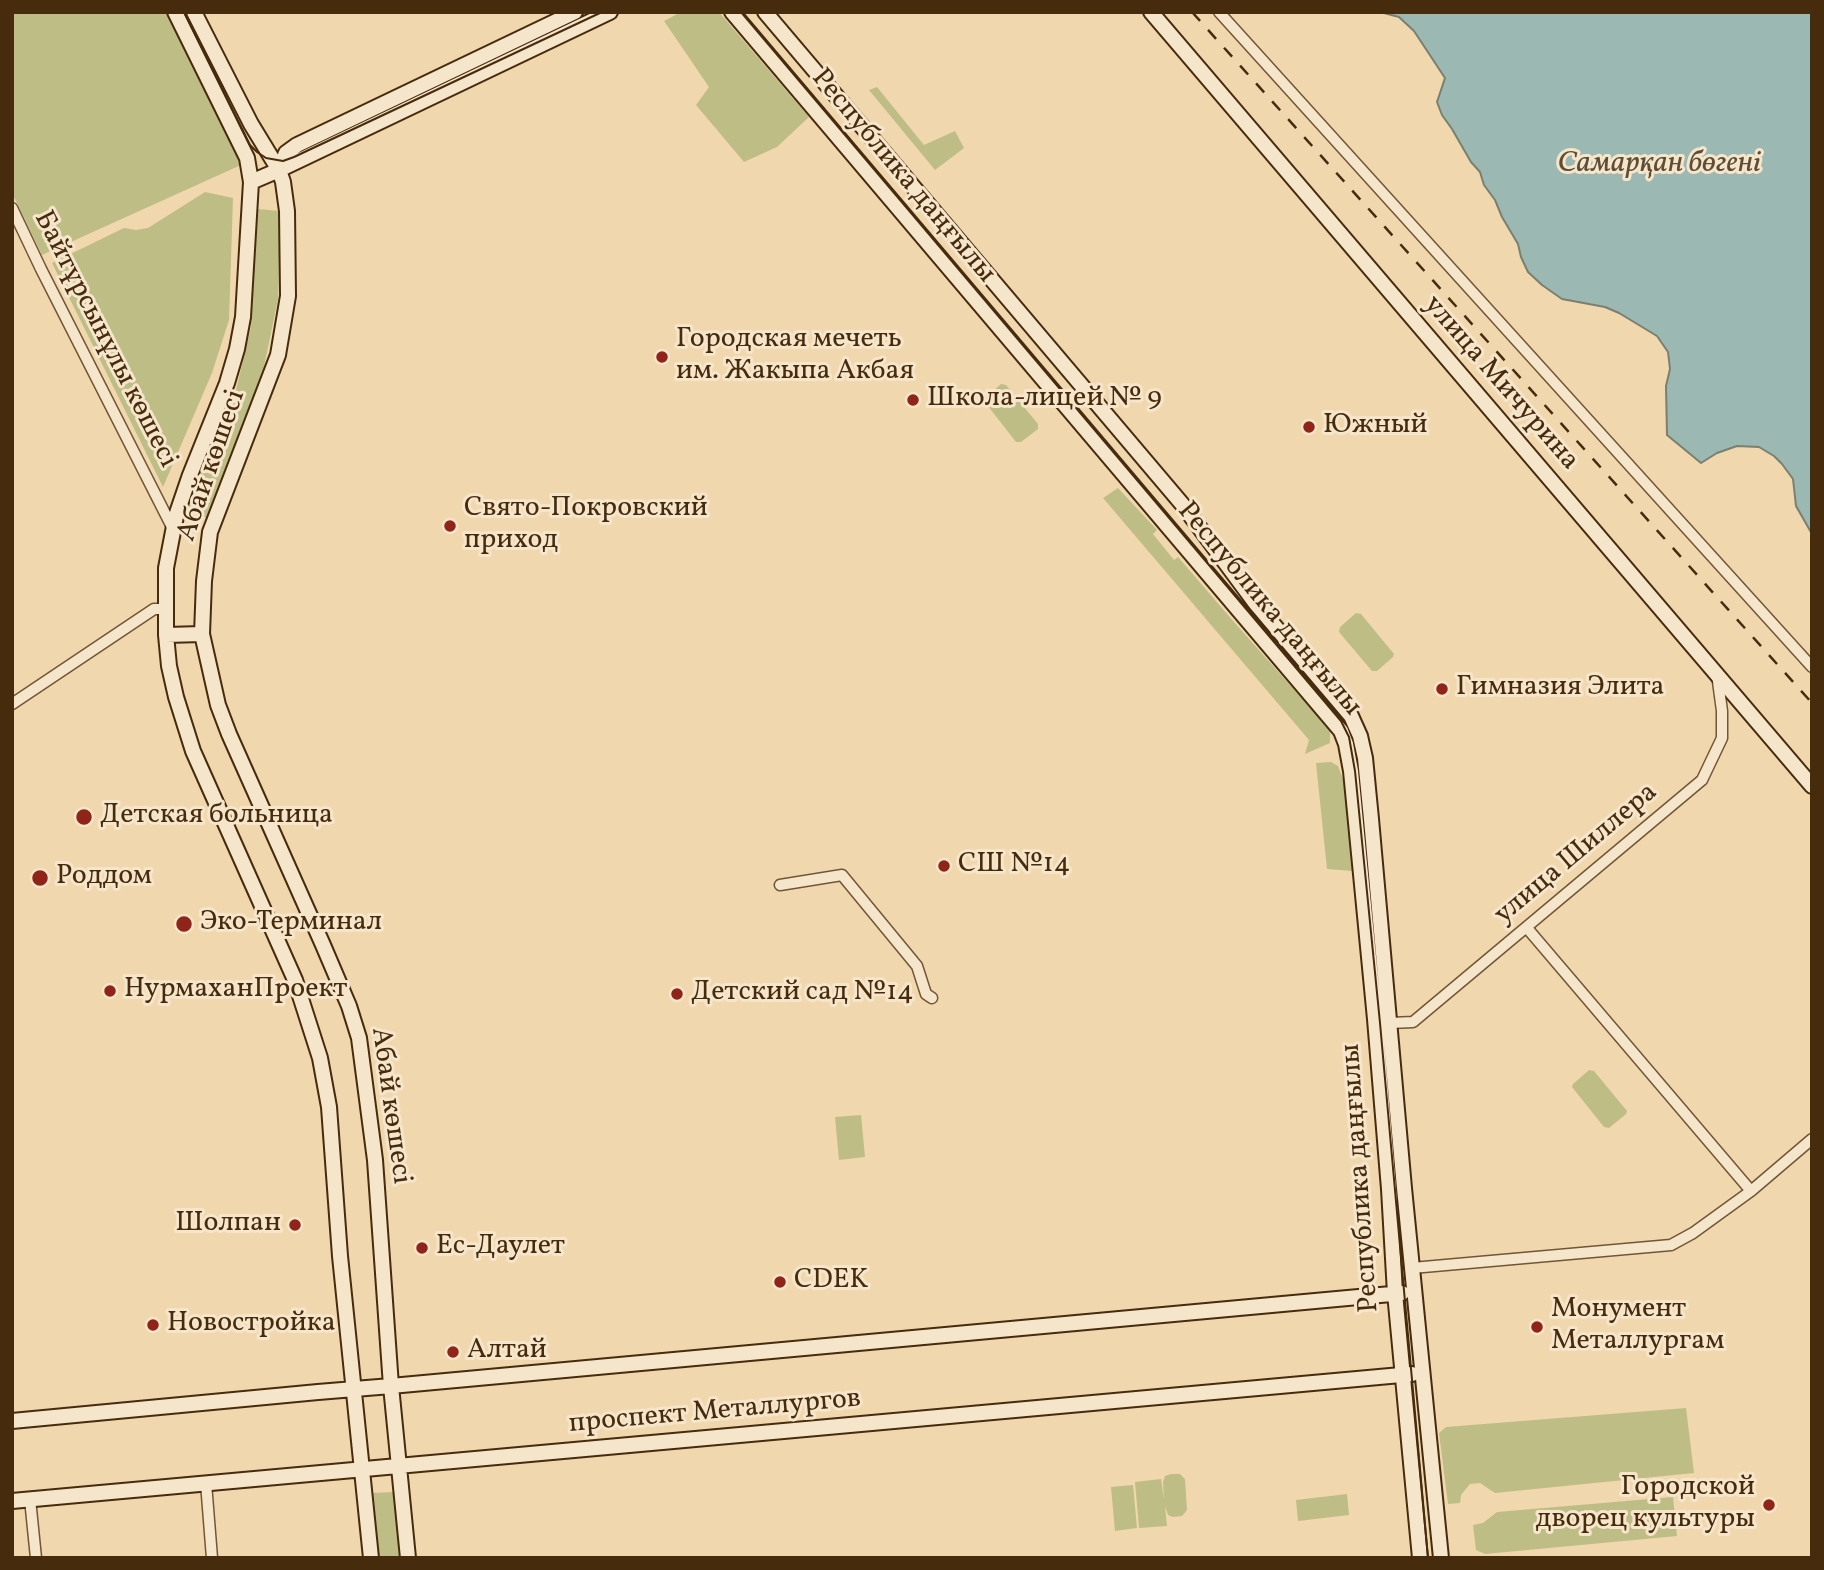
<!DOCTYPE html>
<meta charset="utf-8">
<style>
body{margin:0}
#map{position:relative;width:1824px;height:1570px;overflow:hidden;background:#f0d7ae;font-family:Vollkorn,serif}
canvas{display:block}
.frame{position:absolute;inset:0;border:14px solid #472b0d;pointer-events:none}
</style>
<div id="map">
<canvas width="1824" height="1570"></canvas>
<div class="frame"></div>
</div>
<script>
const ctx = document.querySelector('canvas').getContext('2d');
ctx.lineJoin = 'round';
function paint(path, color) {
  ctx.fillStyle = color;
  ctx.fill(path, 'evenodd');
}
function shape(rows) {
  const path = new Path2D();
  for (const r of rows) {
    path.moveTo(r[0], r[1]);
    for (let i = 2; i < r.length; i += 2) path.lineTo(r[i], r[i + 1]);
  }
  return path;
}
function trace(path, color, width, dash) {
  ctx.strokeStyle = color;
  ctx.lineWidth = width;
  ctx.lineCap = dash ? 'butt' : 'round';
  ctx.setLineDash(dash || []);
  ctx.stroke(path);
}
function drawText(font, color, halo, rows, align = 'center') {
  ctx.font = font + ' Vollkorn,serif';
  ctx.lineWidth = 6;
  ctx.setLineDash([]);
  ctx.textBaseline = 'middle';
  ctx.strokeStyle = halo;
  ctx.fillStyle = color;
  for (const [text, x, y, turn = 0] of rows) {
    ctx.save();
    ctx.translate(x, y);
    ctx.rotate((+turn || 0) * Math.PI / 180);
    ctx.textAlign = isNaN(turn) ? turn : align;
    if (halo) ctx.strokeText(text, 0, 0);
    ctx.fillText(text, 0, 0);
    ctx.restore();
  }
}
paint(shape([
 [12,12,165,12,241,165,42,255,12,193],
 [681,12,719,12,809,117,777,147,744,162,696,105,709,87,664,21],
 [877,87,924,145,955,131,964,148,935,170,869,90],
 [205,192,233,198,229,320,212,373,163,487,52,263,124,228,136,230,148,228],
 [257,209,280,211,278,299,261,381,209,519,196,513,183,516,236,390,251,327],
 [1001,384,1006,385,1038,424,1038,429,1021,442,1016,442,984,401,985,398],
 [1118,488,1157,530,1153,534,1174,560,1178,557,1234,622,1330,730,1330,743,1305,754,1309,740,1103,498],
 [1356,613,1361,614,1394,654,1393,657,1377,671,1372,671,1339,632,1340,627],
 [1331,762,1338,766,1346,787,1353,871,1327,869,1316,763],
 [1589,1070,1594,1071,1627,1111,1626,1114,1609,1128,1604,1127,1572,1087,1573,1084],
 [861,1115,865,1157,839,1160,835,1117],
 [1686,1408,1694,1473,1495,1493,1480,1483,1470,1484,1461,1495,1460,1503,1448,1504,1439,1433,1446,1427],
 [1171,1474,1180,1474,1185,1479,1187,1510,1182,1516,1173,1517,1168,1515,1165,1506,1167,1526,1139,1528,1135,1482,1161,1479,1164,1500,1163,1482,1165,1476],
 [1133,1485,1137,1528,1115,1531,1111,1487],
 [395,1492,401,1558,377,1558,371,1493],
 [1347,1494,1349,1515,1298,1521,1296,1500],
 [1673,1497,1677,1536,1485,1554,1476,1550,1473,1525,1483,1523,1497,1512]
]), '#bfbd86');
const water = shape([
 [1380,12,1812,12,1812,534,1796,506,1793,479,1782,464,1774,456,1759,447,1737,446,1717,453,1701,463,1667,435,1666,386,1670,369,1668,352,1657,336,1619,313,1605,307,1562,299,1542,285,1528,272,1521,257,1518,244,1502,217,1495,200,1484,185,1480,172,1471,162,1452,129,1442,115,1437,102,1445,78,1414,31,1399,17,1380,12]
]);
paint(water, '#9cb8b2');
trace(water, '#7a8070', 2);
const street = shape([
 [1219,12,1812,667],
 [12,208,41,269,173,529],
 [12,704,154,609,166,609],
 [780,885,842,875,917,966,926,994,932,998],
 [1527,928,1751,1191],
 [1390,1023,1413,1022,1702,780,1722,738,1722,711,1717,674],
 [1412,1268,1671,1245,1693,1233,1751,1191,1812,1139],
 [206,1483,212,1558],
 [30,1499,36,1558]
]);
const secondary = shape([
 [175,12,247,158,251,182,243,317,237,349,227,383,190,475,176,516,166,568,166,635,169,666,176,697,193,751,295,980,320,1058,329,1107,340,1256,371,1558],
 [194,12,251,124,279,170,283,182,287,211,288,296,278,355,210,532,204,581,202,634,218,705,229,734,323,945,349,1006,359,1038,375,1160,391,1386,408,1558],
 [732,12,1341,731,1346,744,1351,771,1375,1019,1389,1189,1395,1293,1420,1558],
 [765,12,1182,504,1256,604,1351,716,1360,736,1365,758,1371,819,1404,1188,1441,1558],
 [1151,12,1812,786],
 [279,170,286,153,297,145,575,12],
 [251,182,279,170,610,12],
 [166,635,202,634],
 [12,1421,318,1392,391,1386,1402,1293],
 [12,1501,1412,1374]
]);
trace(street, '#715635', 13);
trace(secondary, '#472b0d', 18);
trace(street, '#f5e5ca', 10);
trace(secondary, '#f5e5ca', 14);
trace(shape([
 [184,12,250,145,257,152,266,158,283,161,294,157,602,12],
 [741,12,1341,721,1349,737,1355,771,1380,1023,1428,1558]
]), '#472b0d', 2);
trace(shape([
 [1192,12,1812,703]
]), '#472b0d', 2.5, [12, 12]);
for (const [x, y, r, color] of [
 [662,357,7,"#8f2418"],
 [913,400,7,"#8f2418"],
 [1309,427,7,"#8f2418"],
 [450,526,7,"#8f2418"],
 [1442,689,7,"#8f2418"],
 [84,817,9,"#8f2418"],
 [944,866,7,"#8f2418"],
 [40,878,9,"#8f2418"],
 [184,924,9,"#8f2418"],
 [110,991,7,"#8f2418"],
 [677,994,7,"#8f2418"],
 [295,1225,7,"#8f2418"],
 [422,1248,7,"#8f2418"],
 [780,1282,7,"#8f2418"],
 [153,1325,7,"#8f2418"],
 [1537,1327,7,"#8f2418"],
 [453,1352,7,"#8f2418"],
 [1769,1505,7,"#8f2418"]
]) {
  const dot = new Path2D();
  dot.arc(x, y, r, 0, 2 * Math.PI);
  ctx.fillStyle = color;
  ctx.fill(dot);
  trace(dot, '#f5e5ca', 2.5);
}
drawText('28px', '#472b0d', '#f5e5ca', [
 ["Республика даңғылы",902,177,50],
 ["Байтұрсынұлы көшесі",104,340,63],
 ["улица Мичурина",1500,384,49],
 ["Абай көшесі",213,466,-71],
 ["Республика даңғылы",1268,610,50],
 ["улица Шиллера",1577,855,-40],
 ["Абай көшесі",389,1106,82],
 ["Республика даңғылы",1362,1178,-94],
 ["проспект Металлургов",715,1413,-5]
]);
drawText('28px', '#472b0d', '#f5e5ca', [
 ["Городская мечеть",676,341],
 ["им. Жакыпа Акбая",676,373],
 ["Школа-лицей № 9",927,400],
 ["Южный",1323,427],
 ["Свято-Покровский",464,510],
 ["приход",464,542],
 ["Гимназия Элита",1456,689],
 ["Детская больница",100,817],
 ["СШ №14",958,866],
 ["Роддом",56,878],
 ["Эко-Терминал",200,924],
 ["НурмаханПроект",124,991],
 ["Детский сад №14",691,994],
 ["Шолпан",281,1225,"right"],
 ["Ес-Даулет",436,1248],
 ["CDEK",794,1282],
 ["Монумент",1551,1311],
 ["Металлургам",1551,1343],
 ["Новостройка",167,1325],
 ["Алтай",467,1352],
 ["Городской",1755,1489,"right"],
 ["дворец культуры",1755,1521,"right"]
], 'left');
drawText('italic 30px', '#5c4e36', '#f5e5ca', [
 ["Самарқан бөгені",1659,165]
]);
</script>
